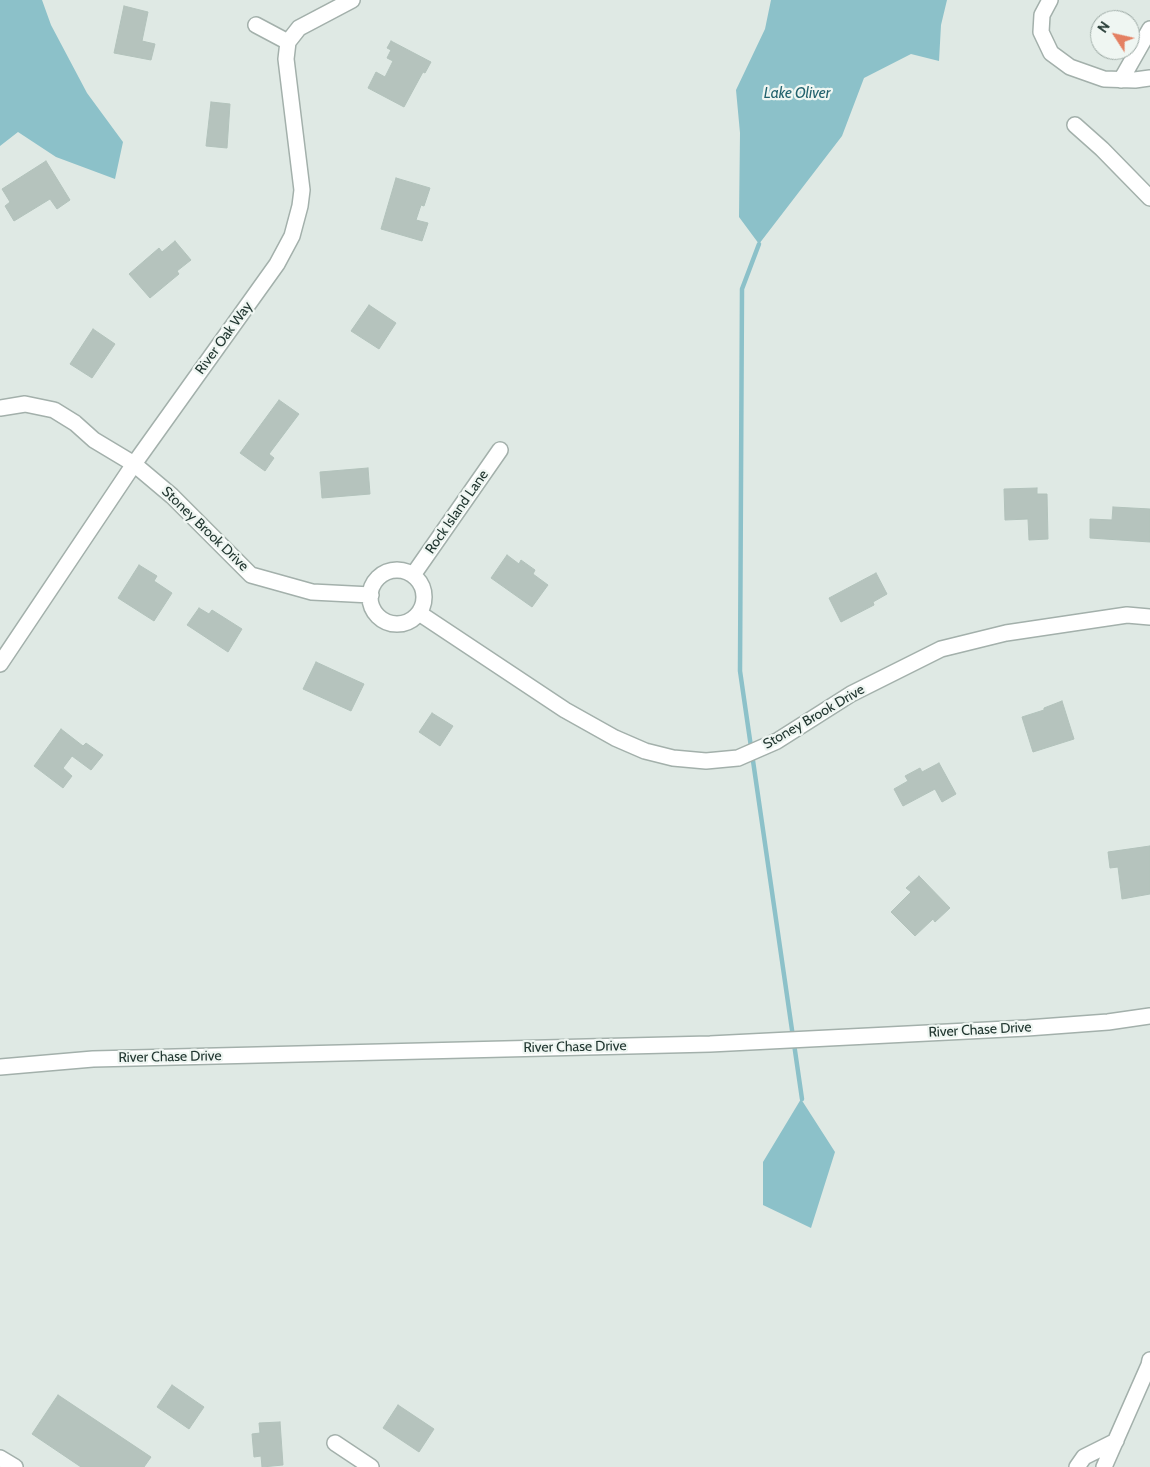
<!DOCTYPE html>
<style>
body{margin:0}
#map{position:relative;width:1150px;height:1467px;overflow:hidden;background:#dfe9e4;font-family:Cabin,sans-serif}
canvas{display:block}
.north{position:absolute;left:1090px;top:10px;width:50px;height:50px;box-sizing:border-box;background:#eff6f2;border:1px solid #9daaa5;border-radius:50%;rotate:305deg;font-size:14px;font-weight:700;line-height:20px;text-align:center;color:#223731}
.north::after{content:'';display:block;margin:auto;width:18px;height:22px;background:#e48062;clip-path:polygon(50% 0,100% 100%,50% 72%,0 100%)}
</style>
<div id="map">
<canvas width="1150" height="1467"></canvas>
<div class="north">N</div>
</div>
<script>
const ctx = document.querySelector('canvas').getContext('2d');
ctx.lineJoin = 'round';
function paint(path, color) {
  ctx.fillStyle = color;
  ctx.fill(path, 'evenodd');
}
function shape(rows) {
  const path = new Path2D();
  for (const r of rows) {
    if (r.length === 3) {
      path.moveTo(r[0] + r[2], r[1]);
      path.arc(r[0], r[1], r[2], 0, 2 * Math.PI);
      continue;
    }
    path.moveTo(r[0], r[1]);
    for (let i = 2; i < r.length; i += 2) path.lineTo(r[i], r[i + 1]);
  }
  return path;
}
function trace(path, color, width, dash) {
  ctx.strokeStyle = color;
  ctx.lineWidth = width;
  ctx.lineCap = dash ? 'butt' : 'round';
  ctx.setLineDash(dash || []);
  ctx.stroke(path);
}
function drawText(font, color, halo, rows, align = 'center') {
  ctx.font = font + ' Cabin,sans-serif';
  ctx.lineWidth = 4.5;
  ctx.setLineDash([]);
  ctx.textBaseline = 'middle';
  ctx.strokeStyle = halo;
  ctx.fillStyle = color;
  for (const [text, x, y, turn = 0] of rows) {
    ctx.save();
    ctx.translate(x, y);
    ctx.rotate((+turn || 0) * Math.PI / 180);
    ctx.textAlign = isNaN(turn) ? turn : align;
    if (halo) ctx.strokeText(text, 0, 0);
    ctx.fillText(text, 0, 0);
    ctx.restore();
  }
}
paint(shape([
 [0,0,42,0,51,25,87,93,123,142,115,179,56,157,18,132,0,146],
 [771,0,947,0,941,25,939,61,911,54,864,78,842,136,759,244,739,217,740,133,736,90,765,29],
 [801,1099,835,1152,811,1228,763,1205,763,1162]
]), '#8cc1c9');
trace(shape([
 [759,244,742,289,740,671,802,1099]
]), '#8cc1c9', 4.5);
const building = shape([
 [124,6,148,12,142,41,155,44,151,60,114,53,124,6],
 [391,41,431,62,425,73,423,72,404,107,368,88,376,72,385,77,393,61,387,58,391,50,387,48,391,41],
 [211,102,230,104,227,148,206,146,211,102],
 [46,161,70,200,57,209,50,199,14,221,5,206,10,202,2,189,46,161],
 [396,178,430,188,424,206,421,205,416,220,428,223,422,241,381,229,396,178],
 [175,241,191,260,177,271,179,274,150,298,129,274,159,248,162,252,175,241],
 [369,305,396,323,379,349,351,331,369,305],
 [93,329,115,344,92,378,70,364,93,329],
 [279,400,299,414,269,454,274,458,265,471,240,453,279,400],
 [368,468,370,494,322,498,320,472,368,468],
 [1037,488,1037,494,1047,494,1048,539,1029,540,1028,519,1005,520,1004,489,1037,488],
 [1113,507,1150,509,1150,542,1090,538,1090,519,1112,520,1113,507],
 [507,555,519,564,521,560,535,570,533,574,548,585,532,607,491,578,507,555],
 [139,565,157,576,154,581,172,593,154,621,118,598,139,565],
 [876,573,887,594,873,602,874,605,841,622,829,598,876,573],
 [199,608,209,614,212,610,242,629,228,652,187,625,199,608],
 [316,662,364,684,351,711,303,689,316,662],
 [1062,701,1074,739,1033,752,1022,717,1044,710,1044,708,1062,701],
 [432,713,453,726,440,746,419,732,432,713],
 [61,729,83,746,86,743,103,755,91,770,72,756,63,768,72,776,63,788,34,766,61,729],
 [939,763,956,794,942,802,935,789,903,806,894,789,908,781,905,776,920,768,922,772,939,763],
 [1150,846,1150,894,1122,899,1118,867,1110,868,1108,852,1150,846],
 [919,876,950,908,935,922,933,919,915,936,891,912,911,892,906,888,919,876],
 [172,1385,204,1407,189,1429,157,1407,172,1385],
 [58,1395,151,1457,144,1467,81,1467,32,1434,58,1395],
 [398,1405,434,1429,419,1452,383,1428,398,1405],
 [280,1422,283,1465,262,1467,261,1456,254,1457,252,1434,260,1433,259,1423,280,1422]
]);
paint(building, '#b5c3bd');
trace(building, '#b2c2bb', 1);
const minor = shape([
 [1050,0,1042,15,1041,32,1051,53,1070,67,1104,79,1135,80,1150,78],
 [256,25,288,42],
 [1121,80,1150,29],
 [1075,125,1102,149,1150,198],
 [0,408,25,404,54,410,75,423,94,440,134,464,172,496,251,575,312,592,371,595],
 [397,597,27],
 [413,575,500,450],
 [419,613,565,710,615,738,645,751,673,758,706,761,738,758,777,741,851,694,941,649,1006,633,1127,615,1150,617],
 [0,664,134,464,277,264,292,236,300,206,302,190,286,59,288,42,299,28,352,0],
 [335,1443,371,1467],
 [0,1458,15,1467],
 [1077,1467,1084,1457,1116,1441],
 [1104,1467,1149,1365,1150,1360]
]);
const tertiary = shape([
 [0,1067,93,1059,710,1044,1027,1028,1108,1022,1150,1016]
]);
trace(minor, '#a3b0ab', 18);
trace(tertiary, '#a3b0ab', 18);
trace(minor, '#fff', 15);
trace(tertiary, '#fff', 15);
drawText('14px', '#223731', '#eff6f2', [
 ["River Oak Way",224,338,-54],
 ["Rock Island Lane",457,512,-55],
 ["Stoney Brook Drive",205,529,44],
 ["Stoney Brook Drive",814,717,-30],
 ["River Chase Drive",980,1030,-3],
 ["River Chase Drive",575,1047,-1],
 ["River Chase Drive",170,1057,-1]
]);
drawText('italic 15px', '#22626d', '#eff6f2', [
 ["Lake Oliver",797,94]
]);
</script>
